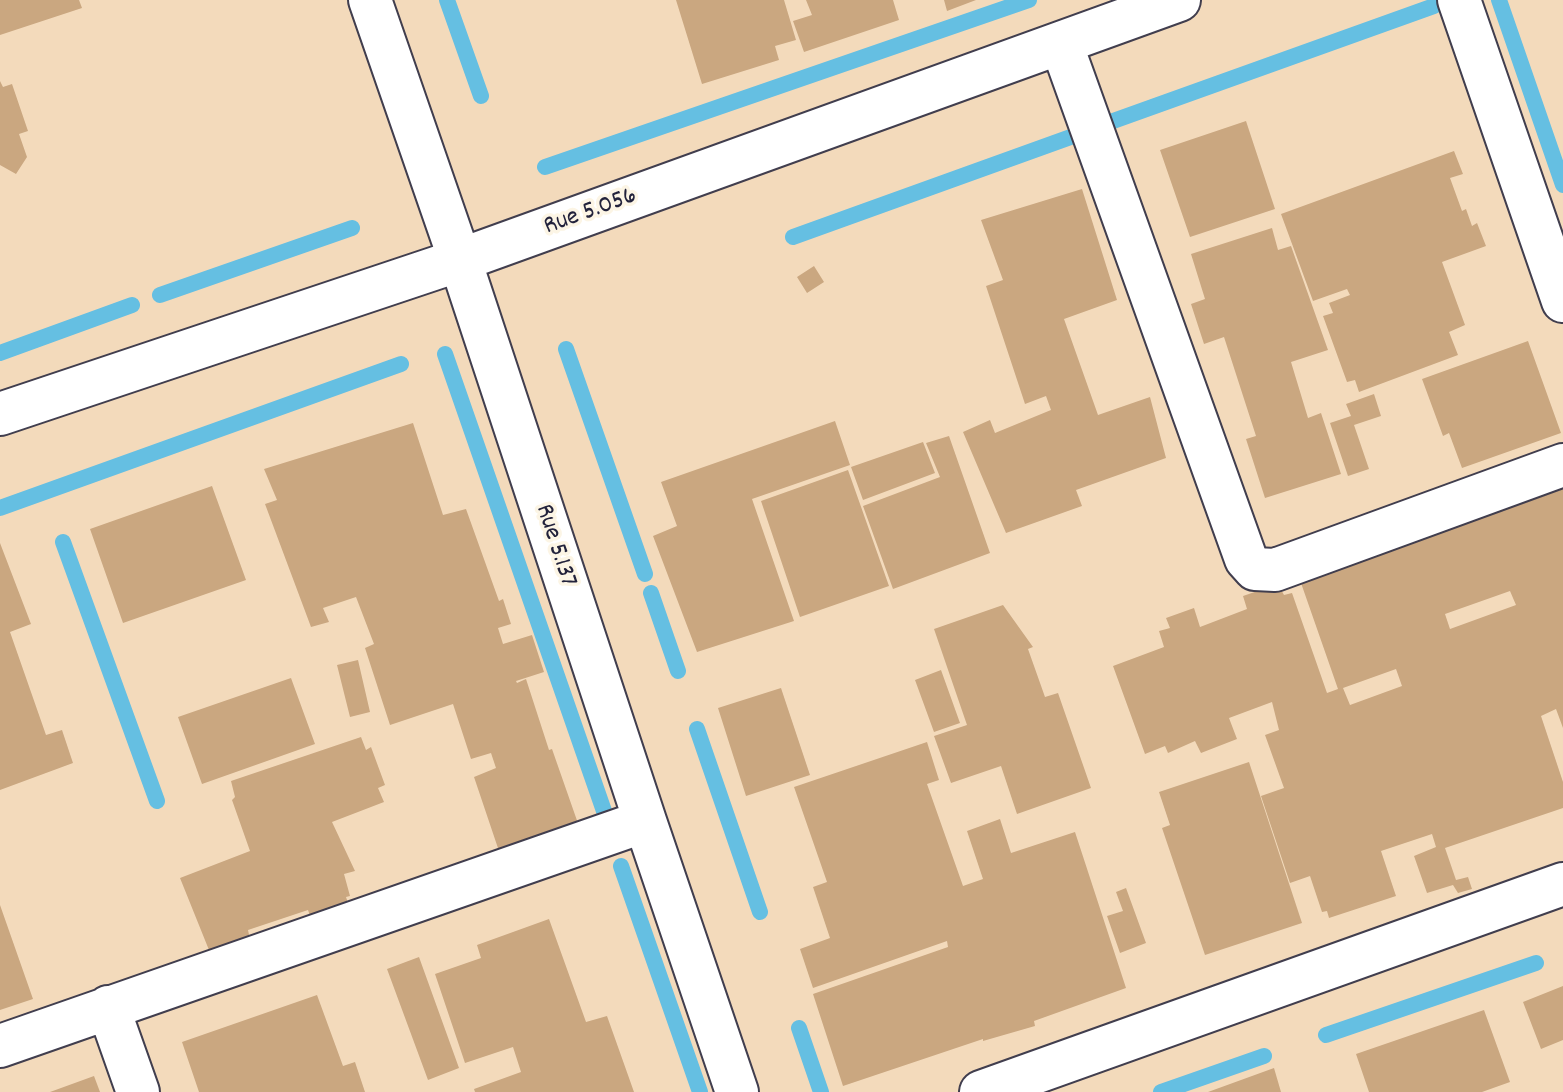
<!DOCTYPE html>
<style>
body{margin:0}
canvas{display:block;background:#f3dabb}
</style>
<canvas width="1563" height="1092"></canvas>
<script>
const ctx = document.querySelector('canvas').getContext('2d');
ctx.lineJoin = 'round';
function shape(rows) {
  const path = new Path2D();
  for (const r of rows) {
    path.moveTo(r[0], r[1]);
    for (let i = 2; i < r.length; i += 2) path.lineTo(r[i], r[i + 1]);
  }
  return path;
}
function trace(path, color, width, dash) {
  ctx.strokeStyle = color;
  ctx.lineWidth = width;
  ctx.lineCap = dash ? 'butt' : 'round';
  ctx.setLineDash(dash || []);
  ctx.stroke(path);
}
function paint(path, color) {
  ctx.fillStyle = color;
  ctx.fill(path, 'evenodd');
}
function drawText(font, color, halo, rows, align = 'center') {
  ctx.font = font + ' Dekko,sans-serif';
  ctx.lineWidth = 7;
  ctx.setLineDash([]);
  ctx.textBaseline = 'middle';
  ctx.strokeStyle = halo;
  ctx.fillStyle = color;
  for (const [text, x, y, turn = 0] of rows) {
    ctx.save();
    ctx.translate(x, y);
    ctx.rotate((+turn || 0) * Math.PI / 180);
    ctx.textAlign = isNaN(turn) ? turn : align;
    if (halo) ctx.strokeText(text, 0, 0);
    ctx.fillText(text, 0, 0);
    ctx.restore();
  }
}
trace(shape([
 [447,0,481,96],
 [1499,0,1563,185],
 [1102,125,1434,6],
 [545,167,1029,0],
 [793,237,1079,134],
 [160,295,352,228],
 [566,349,645,574],
 [0,353,132,305],
 [445,354,612,834],
 [0,508,401,364],
 [63,542,157,801],
 [651,593,678,671],
 [697,729,760,912],
 [621,866,700,1092],
 [799,1028,821,1092],
 [1326,1035,1536,963],
 [1161,1092,1264,1056]
]), '#65bfe2', 16);
paint(shape([
 [0,0,79,0,82,8,0,35],
 [676,0,784,0,796,40,775,46,779,60,702,84],
 [806,0,893,0,899,20,804,52,793,21,812,15],
 [944,0,976,0,947,11],
 [0,81,3,87,12,84,28,131,19,134,27,157,16,174,0,165],
 [1246,121,1275,209,1190,237,1160,150],
 [1454,151,1463,174,1450,178,1462,211,1466,209,1472,226,1477,223,1486,246,1442,262,1465,325,1449,332,1458,355,1359,392,1355,380,1347,382,1323,316,1333,313,1329,303,1350,295,1347,289,1313,301,1281,214],
 [1082,189,1117,300,1064,319,1098,415,1150,397,1166,458,1076,490,1082,506,1006,533,963,432,990,420,995,433,1051,410,1046,396,1025,404,986,286,1003,280,981,220],
 [1272,228,1278,250,1291,246,1328,350,1291,362,1308,418,1321,413,1341,474,1265,498,1246,439,1256,436,1224,337,1204,344,1191,304,1205,299,1191,254],
 [814,266,824,282,807,293,797,277],
 [1528,341,1561,433,1462,468,1449,433,1443,436,1422,379],
 [1374,394,1381,416,1354,425,1369,469,1348,476,1330,423,1351,416,1346,404],
 [835,421,850,465,752,499,794,621,697,652,653,536,677,526,661,482],
 [413,423,443,515,466,509,499,601,503,599,511,624,498,628,503,644,532,635,544,672,516,681,517,683,526,679,549,750,552,749,581,832,502,860,474,777,496,768,491,753,471,759,453,704,390,725,365,648,374,644,356,597,323,608,329,622,311,627,265,504,277,500,264,469],
 [949,436,990,553,893,589,863,506,940,477,926,443],
 [923,442,935,473,863,500,851,467],
 [848,470,889,586,800,617,761,501],
 [212,486,246,580,123,623,90,529],
 [1563,489,1563,728,1556,709,1541,716,1563,782,1563,808,1445,848,1456,880,1468,877,1472,889,1458,893,1453,885,1427,893,1414,856,1436,847,1432,834,1381,851,1396,896,1329,918,1327,911,1322,912,1310,876,1290,883,1261,796,1284,788,1265,735,1279,730,1272,702,1229,718,1237,739,1201,753,1195,741,1168,753,1165,746,1145,754,1113,666,1164,647,1159,631,1170,628,1166,618,1194,608,1200,627,1247,609,1243,596,1278,584,1284,595,1292,593,1327,693,1338,689,1301,583],
 [1510,591,1516,605,1450,629,1445,614],
 [1396,669,1402,686,1350,705,1343,688],
 [0,543,31,624,10,632,46,735,62,730,73,763,0,790],
 [1003,605,1033,647,1028,649,1045,697,1058,693,1091,788,1017,814,1001,766,951,783,934,736,967,725,934,629],
 [358,660,370,712,350,717,337,665],
 [941,670,960,723,934,732,915,680],
 [291,678,315,744,202,784,178,717],
 [781,688,810,775,746,796,718,708],
 [361,737,366,750,371,747,385,785,378,788,384,802,332,822,355,871,344,874,350,896,346,897,350,909,313,924,308,910,248,930,252,949,213,960,180,878,250,851,232,800,235,797,231,781],
 [927,742,939,780,927,784,963,886,983,879,967,831,1000,819,1011,853,1075,832,1126,988,1034,1021,1035,1026,983,1041,983,1039,843,1086,813,994,948,947,947,941,813,988,800,949,830,938,813,887,827,882,794,787],
 [1249,762,1302,923,1205,955,1162,828,1170,825,1159,792],
 [1126,888,1146,943,1120,953,1107,916,1123,911,1116,892],
 [0,905,33,999,0,1010],
 [549,919,586,1022,607,1016,634,1092,475,1092,474,1089,521,1072,513,1047,465,1063,435,974,481,958,477,945],
 [419,957,459,1068,428,1080,387,969],
 [1563,986,1563,1040,1541,1049,1523,1002],
 [317,995,343,1066,355,1062,365,1092,199,1092,182,1042],
 [1484,1010,1510,1082,1482,1092,1369,1092,1356,1054],
 [1274,1068,1281,1092,1208,1092],
 [94,1076,100,1092,50,1092]
]), '#caa780');
const minor = shape([
 [370,0,460,260,645,821,737,1092],
 [1459,0,1563,301],
 [1061,43,1246,559,1255,569,1275,570,1563,465],
 [0,414,460,260,1179,0],
 [108,1007,138,1092],
 [0,1046,645,821],
 [981,1092,1563,884]
]);
trace(minor, '#413e4e', 46);
trace(minor, '#fff', 42);
drawText('26px', '#22223b', '#fcf5e5', [
 ["Rue 5.056",591,213,-20],
 ["Rue 5.137",554,546,72]
]);
</script>
